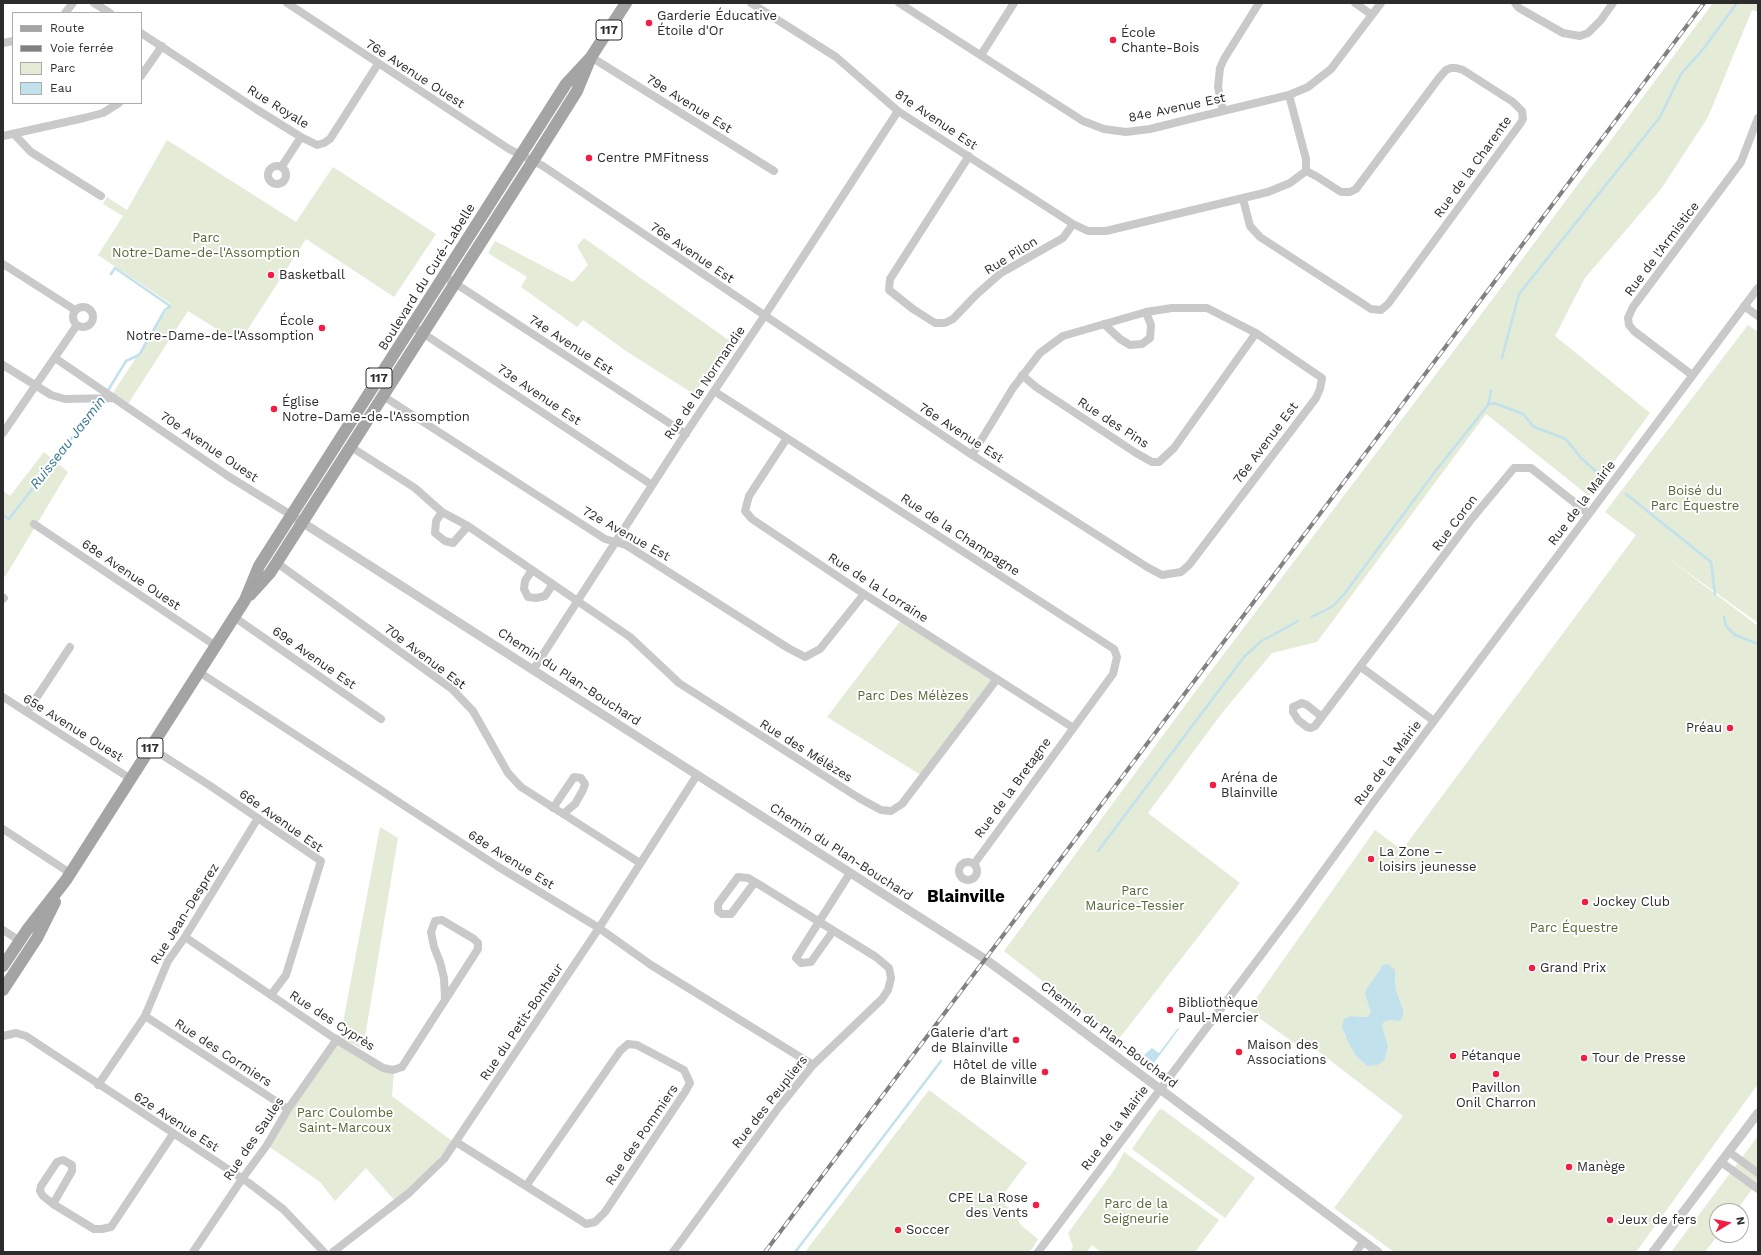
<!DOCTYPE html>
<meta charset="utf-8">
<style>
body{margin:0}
#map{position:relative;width:1761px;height:1255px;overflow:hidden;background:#fff;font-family:"Work Sans",sans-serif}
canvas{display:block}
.frame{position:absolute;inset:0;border:4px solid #2c2c2c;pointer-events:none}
.legend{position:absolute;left:12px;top:12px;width:130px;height:92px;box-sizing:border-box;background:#fff;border:1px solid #ababab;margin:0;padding:5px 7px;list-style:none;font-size:12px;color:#2c2c2c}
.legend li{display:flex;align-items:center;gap:8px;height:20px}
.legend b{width:20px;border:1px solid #ababab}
.north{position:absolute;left:1709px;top:1203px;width:40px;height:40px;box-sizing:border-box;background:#fff;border:1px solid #ababab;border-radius:50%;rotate:80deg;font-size:11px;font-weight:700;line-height:16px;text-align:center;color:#2c2c2c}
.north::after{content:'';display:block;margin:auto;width:14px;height:18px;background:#f41c42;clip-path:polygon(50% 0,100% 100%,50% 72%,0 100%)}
</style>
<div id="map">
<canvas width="1761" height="1255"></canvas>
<div class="frame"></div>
<ul class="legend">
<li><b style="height:5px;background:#a4a4a4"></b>Route</li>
<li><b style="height:5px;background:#818181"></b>Voie ferrée</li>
<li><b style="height:11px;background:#e4ebd7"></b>Parc</li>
<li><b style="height:11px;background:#c1e1ed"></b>Eau</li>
</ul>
<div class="north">N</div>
</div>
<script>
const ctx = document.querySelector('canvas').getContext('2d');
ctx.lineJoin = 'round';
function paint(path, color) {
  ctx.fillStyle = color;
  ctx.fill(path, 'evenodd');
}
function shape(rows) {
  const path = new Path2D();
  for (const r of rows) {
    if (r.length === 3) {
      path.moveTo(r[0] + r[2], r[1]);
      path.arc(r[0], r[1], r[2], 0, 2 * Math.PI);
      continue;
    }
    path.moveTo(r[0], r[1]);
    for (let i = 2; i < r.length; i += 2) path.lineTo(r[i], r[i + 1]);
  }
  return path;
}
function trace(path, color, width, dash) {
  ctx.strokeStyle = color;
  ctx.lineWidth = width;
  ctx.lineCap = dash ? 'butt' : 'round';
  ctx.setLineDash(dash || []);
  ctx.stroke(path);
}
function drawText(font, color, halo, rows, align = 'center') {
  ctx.font = font + ' "Work Sans",sans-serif';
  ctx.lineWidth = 4;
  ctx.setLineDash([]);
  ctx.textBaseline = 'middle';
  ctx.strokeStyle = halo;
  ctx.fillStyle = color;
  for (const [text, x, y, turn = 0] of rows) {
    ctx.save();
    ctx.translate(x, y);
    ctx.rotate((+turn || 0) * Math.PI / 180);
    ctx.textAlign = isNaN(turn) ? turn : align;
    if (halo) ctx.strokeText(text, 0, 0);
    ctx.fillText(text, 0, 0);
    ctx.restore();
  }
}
paint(shape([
 [1713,3,1758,3,1758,12,1752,10,1708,117,1661,189,1585,278,1555,336,1650,413,1589,496,1486,414,1317,642,1272,653,1222,713,1148,813,1240,883,1118,1040,1004,951,1195,692,1465,336],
 [167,140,296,222,333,167,436,234,394,297,306,239,239,343,188,311,126,407,111,396,171,304,98,255,123,216,103,204,107,197,127,210],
 [584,238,730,341,694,394,626,351,583,320,577,327,521,287,527,277,488,253,495,241,573,282,588,265,577,246],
 [1748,325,1758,332,1758,623,1665,556,1758,626,1758,1084,1636,1252,1394,1252,1334,1208,1403,1116,1302,1039,1297,1045,1248,1010,1375,830,1402,850,1636,535,1605,512],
 [1380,969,1396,977,1396,990,1403,1009,1400,1021,1389,1020,1384,1022,1382,1026,1388,1046,1385,1060,1367,1066,1355,1055,1344,1034,1351,1016,1367,1017,1371,1012,1366,994],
 [44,452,68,472,5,577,3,576,3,491,10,496],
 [901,620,994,680,921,775,827,717],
 [380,827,398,838,363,1049,340,1038],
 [337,1040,394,1071,392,1096,452,1141,427,1174,396,1202,366,1168,335,1201,320,1182,267,1145],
 [929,1090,1027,1163,999,1200,1020,1216,1018,1221,1022,1226,1038,1239,1032,1249,1028,1252,805,1252],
 [1162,1109,1255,1178,1225,1218,1132,1149,1159,1110],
 [1758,1136,1758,1181,1736,1211,1717,1211,1718,1235,1705,1252,1671,1252],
 [1124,1152,1219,1220,1195,1252,1101,1252,1092,1245,1087,1252,1070,1252,1073,1247,1068,1233,1115,1169]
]), '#e4ebd7');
paint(shape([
 [1388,964,1395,970,1396,990,1403,1009,1403,1015,1400,1021,1389,1020,1384,1022,1382,1026,1388,1046,1385,1060,1377,1065,1367,1066,1355,1055,1347,1040,1342,1027,1344,1019,1351,1016,1367,1017,1371,1012,1365,994,1366,990,1383,965],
 [1178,1028,1179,1029,1154,1063,1144,1055,1152,1048,1159,1053]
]), '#c1e1ed');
trace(shape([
 [1502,358,1519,294,1660,117,1681,74,1704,48,1737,3],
 [107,392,126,361,139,355,165,310,170,306,115,268,111,274],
 [1488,405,1494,403,1523,414,1534,427,1566,439,1581,458,1599,474],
 [1626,494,1711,562,1715,594],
 [3,515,9,519,81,426,90,419,102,400],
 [1312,617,1333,606,1345,593,1434,473,1488,405,1491,391],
 [1724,617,1726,626,1735,635,1758,644],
 [1098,851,1244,657,1260,642,1298,621],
 [796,1251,941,1061]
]), '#c1e1ed', 2.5);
trace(shape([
 [94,3,110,13],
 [287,3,509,149,543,166,972,455,1147,567,1162,575,1181,572,1189,565,1316,398,1320,389,1322,378,1256,333,1207,308,1172,308,1146,312,1063,336,1040,353,1013,388,972,455],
 [751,3,836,57,898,111,1073,224,1088,231,1106,231,1268,192,1290,183,1306,171],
 [899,3,1083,121,1104,129,1126,132,1150,129,1198,117,1289,95,1308,87,1331,69,1381,3],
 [1355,3,1372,15],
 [1515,3,1519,8,1563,33,1580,36,1588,33,1601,20,1613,3],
 [65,13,73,3],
 [141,33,256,109,301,137,317,145,324,143,330,139,378,64],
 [3,43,13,41],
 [981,55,1014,3],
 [591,57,774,171],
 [141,76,162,46],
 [1289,95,1306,159,1306,171],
 [1223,111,1218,87,1220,68,1224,59,1259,3],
 [14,134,31,152,101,196],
 [3,136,84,118,103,113,119,103],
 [969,156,890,279,889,290,913,309,935,323,945,323,953,319,977,294,1001,273,1063,238,1073,224],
 [277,175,9],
 [282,166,301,137],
 [1243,199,1250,226,1260,237,1371,309,1381,310,1388,304,1520,124,1523,119,1522,111,1513,102,1463,70,1456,68,1451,68,1446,70,1439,78,1356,189,1350,192,1341,192,1316,176,1306,171],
 [3,264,75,310],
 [444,276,686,434],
 [1744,306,1758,316],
 [83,317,10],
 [1104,324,1120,339,1130,345,1142,344,1150,338,1151,325,1146,312],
 [412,326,652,485],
 [55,358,228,476,291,515],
 [3,365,51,395,65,399,114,398],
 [1022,375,1036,387,1136,453,1152,462,1159,462,1174,448,1256,333],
 [1692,375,1634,331,1629,325,1628,318,1633,307,1741,162,1758,118],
 [714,391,1114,649,1117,657,1113,674,974,864],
 [383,396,605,539,626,545,788,648,805,657,820,649,864,594],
 [3,433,77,325],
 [787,438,749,496,745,511,752,519,864,594,1072,727],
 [351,447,415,488,442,512,468,526,630,637,679,683,859,798,881,810,891,811,902,804,997,679],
 [442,512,436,521,435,533,445,541,453,543,468,526],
 [34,524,216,646],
 [277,563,452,689,473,711,508,773,521,787,640,863],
 [532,570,525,581,524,589,528,597,536,598,545,596,553,584],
 [3,599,4,598],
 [234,617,381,719],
 [1361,667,1434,721],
 [533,670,680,442,769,309,898,111],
 [199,672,497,866,599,928,651,965,813,1065],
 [3,697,131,779],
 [27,712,70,647],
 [1322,717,1307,705,1302,703,1293,707,1293,712,1298,720,1307,727,1311,728,1315,726,1470,521,1514,468,1531,468,1589,514],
 [151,748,209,785,321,861,286,975,271,995],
 [553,808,574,777,581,778,585,784,583,790,575,804,563,814],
 [3,829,70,873],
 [968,871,9],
 [3,930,20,941],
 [833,931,811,962,801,963,796,958,850,873],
 [185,937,337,1040,383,1068,393,1070,402,1067,478,949,478,943,474,939,442,920,435,921,431,932,434,947,440,962,444,978,445,999],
 [145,1016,288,1109],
 [3,1036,16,1033,26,1036,249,1183,283,1209,324,1252],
 [98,1085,145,1016,168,961,185,937,258,818],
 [456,1142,526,1186,580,1220,586,1224,595,1222,605,1212,685,1092,690,1083,684,1070,637,1045,628,1044,620,1051,526,1186],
 [1729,1152,1758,1173],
 [1721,1162,1758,1189],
 [53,1204,72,1171,72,1165,63,1160,57,1162,41,1186,40,1191,43,1196,53,1204,94,1229,102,1229,111,1227,173,1134],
 [193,1252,242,1179,267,1145,288,1109,337,1039],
 [333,1252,409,1193,444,1159,599,928,697,775],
 [673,1252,779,1107,813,1065,882,999,888,990,891,978,889,968,876,957,755,882,748,878,738,877,718,904,718,911,722,914,731,914,755,882],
 [1038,1252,1295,910,1375,800,1758,288],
 [1356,1252,1364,1241]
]), '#c9c9c9', 8);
trace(shape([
 [297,519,985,959,1033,994,1378,1252],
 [1653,1252,1758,1113]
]), '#c9c9c9', 9);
trace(shape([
 [250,595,270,573,538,153,577,91,591,57,626,3],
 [3,966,27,930,66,880,245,600,259,566,566,84,591,57],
 [3,990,37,938,55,902]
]), '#a4a4a4', 12);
const rail = shape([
 [765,1252,1704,3]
]);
trace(rail, '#818181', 4);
trace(rail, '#fff', 2.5, [8]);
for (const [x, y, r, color] of [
 [649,23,4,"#f41c42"],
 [1113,40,4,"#f41c42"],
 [589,158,4,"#f41c42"],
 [271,275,4,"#f41c42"],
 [322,328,4,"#f41c42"],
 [274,409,4,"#f41c42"],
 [1730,728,4,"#f41c42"],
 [1213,785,4,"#f41c42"],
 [1371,859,4,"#f41c42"],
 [1585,902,4,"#f41c42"],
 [1532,968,4,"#f41c42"],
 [1170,1010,4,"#f41c42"],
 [1016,1040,4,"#f41c42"],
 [1239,1052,4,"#f41c42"],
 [1453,1056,4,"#f41c42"],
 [1584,1058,4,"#f41c42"],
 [1045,1072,4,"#f41c42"],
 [1496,1074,4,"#f41c42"],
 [1569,1167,4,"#f41c42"],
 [1036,1205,4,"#f41c42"],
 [1610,1220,4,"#f41c42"],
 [898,1230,4,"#f41c42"]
]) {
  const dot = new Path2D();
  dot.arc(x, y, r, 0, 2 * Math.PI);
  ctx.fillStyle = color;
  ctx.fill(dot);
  trace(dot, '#fff', 1.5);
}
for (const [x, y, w] of [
 [609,30,26],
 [379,378,26],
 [150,748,26]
]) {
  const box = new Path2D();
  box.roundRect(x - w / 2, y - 10, w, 20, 3);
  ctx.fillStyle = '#fff';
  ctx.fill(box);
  trace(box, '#2c2c2c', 1);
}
drawText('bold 12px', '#2c2c2c', null, [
 ["117",609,30],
 ["117",379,378],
 ["117",150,748]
]);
drawText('13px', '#2c2c2c', '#fff', [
 ["Garderie Éducative",657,16],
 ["Étoile d'Or",657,31],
 ["École",1121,33],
 ["Chante-Bois",1121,48],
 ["Centre PMFitness",597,158],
 ["Basketball",279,275],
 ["École",314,321,"right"],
 ["Notre-Dame-de-l'Assomption",314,336,"right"],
 ["Église",282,402],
 ["Notre-Dame-de-l'Assomption",282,417],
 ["Préau",1722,728,"right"],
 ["Aréna de",1221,778],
 ["Blainville",1221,793],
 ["La Zone –",1379,852],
 ["loisirs jeunesse",1379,867],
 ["Jockey Club",1593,902],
 ["Grand Prix",1540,968],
 ["Bibliothèque",1178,1003],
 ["Paul-Mercier",1178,1018],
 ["Galerie d'art",1008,1033,"right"],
 ["de Blainville",1008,1048,"right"],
 ["Maison des",1247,1045],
 ["Associations",1247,1060],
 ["Pétanque",1461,1056],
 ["Tour de Presse",1592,1058],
 ["Hôtel de ville",1037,1065,"right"],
 ["de Blainville",1037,1080,"right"],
 ["Pavillon",1496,1088,"center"],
 ["Onil Charron",1496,1103,"center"],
 ["Manège",1577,1167],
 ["CPE La Rose",1028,1198,"right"],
 ["des Vents",1028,1213,"right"],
 ["Jeux de fers",1618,1220],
 ["Soccer",906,1230]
], 'left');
drawText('13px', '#2c2c2c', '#fff', [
 ["76e Avenue Ouest",415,74,33],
 ["79e Avenue Est",689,104,32],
 ["Rue Royale",278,107,32],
 ["84e Avenue Est",1177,108,-12],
 ["81e Avenue Est",936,120,34],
 ["Rue de la Charente",1473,167,-54],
 ["Rue de l'Armistice",1662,249,-53],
 ["76e Avenue Est",692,253,34],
 ["Rue Pilon",1011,256,-32],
 ["Boulevard du Curé-Labelle",427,277,-58],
 ["74e Avenue Est",571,345,33],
 ["Rue de la Normandie",705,383,-56],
 ["73e Avenue Est",539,395,34],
 ["Rue des Pins",1113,423,33],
 ["76e Avenue Est",961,433,33],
 ["76e Avenue Est",1266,443,-53],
 ["70e Avenue Ouest",209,447,34],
 ["Rue de la Mairie",1582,503,-53],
 ["Rue Coron",1455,523,-53],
 ["72e Avenue Est",626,534,29],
 ["Rue de la Champagne",960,535,33],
 ["68e Avenue Ouest",131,575,34],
 ["Rue de la Lorraine",878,588,33],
 ["70e Avenue Est",425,657,37],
 ["69e Avenue Est",314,658,35],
 ["Chemin du Plan-Bouchard",569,677,33],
 ["65e Avenue Ouest",73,728,32],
 ["Rue des Mélèzes",806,751,32],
 ["Rue de la Mairie",1388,763,-53],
 ["Rue de la Bretagne",1013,788,-54],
 ["66e Avenue Est",281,821,35],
 ["Chemin du Plan-Bouchard",841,852,33],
 ["68e Avenue Est",511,860,32],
 ["Rue Jean-Desprez",185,914,-58],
 ["Rue des Cyprès",332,1021,33],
 ["Rue du Petit-Bonheur",522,1022,-56],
 ["Chemin du Plan-Bouchard",1109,1035,37],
 ["Rue des Cormiers",223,1053,33],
 ["Rue des Peupliers",770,1102,-52],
 ["62e Avenue Est",176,1122,33],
 ["Rue de la Mairie",1115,1128,-53],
 ["Rue des Pommiers",642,1135,-56],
 ["Rue des Saules",254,1139,-56]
]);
drawText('13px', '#546a36', '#fff', [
 ["Parc",206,238],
 ["Notre-Dame-de-l'Assomption",206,253],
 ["Boisé du",1695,491],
 ["Parc Équestre",1695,506],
 ["Parc Des Mélèzes",913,696],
 ["Parc",1135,891],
 ["Maurice-Tessier",1135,906],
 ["Parc Équestre",1574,928],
 ["Parc Coulombe",345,1113],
 ["Saint-Marcoux",345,1128],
 ["Parc de la",1136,1204],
 ["Seigneurie",1136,1219]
]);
drawText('italic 14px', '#347894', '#fff', [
 ["Ruisseau Jasmin",68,443,-52]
]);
drawText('bold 17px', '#000', '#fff', [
 ["Blainville",966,897]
]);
</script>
